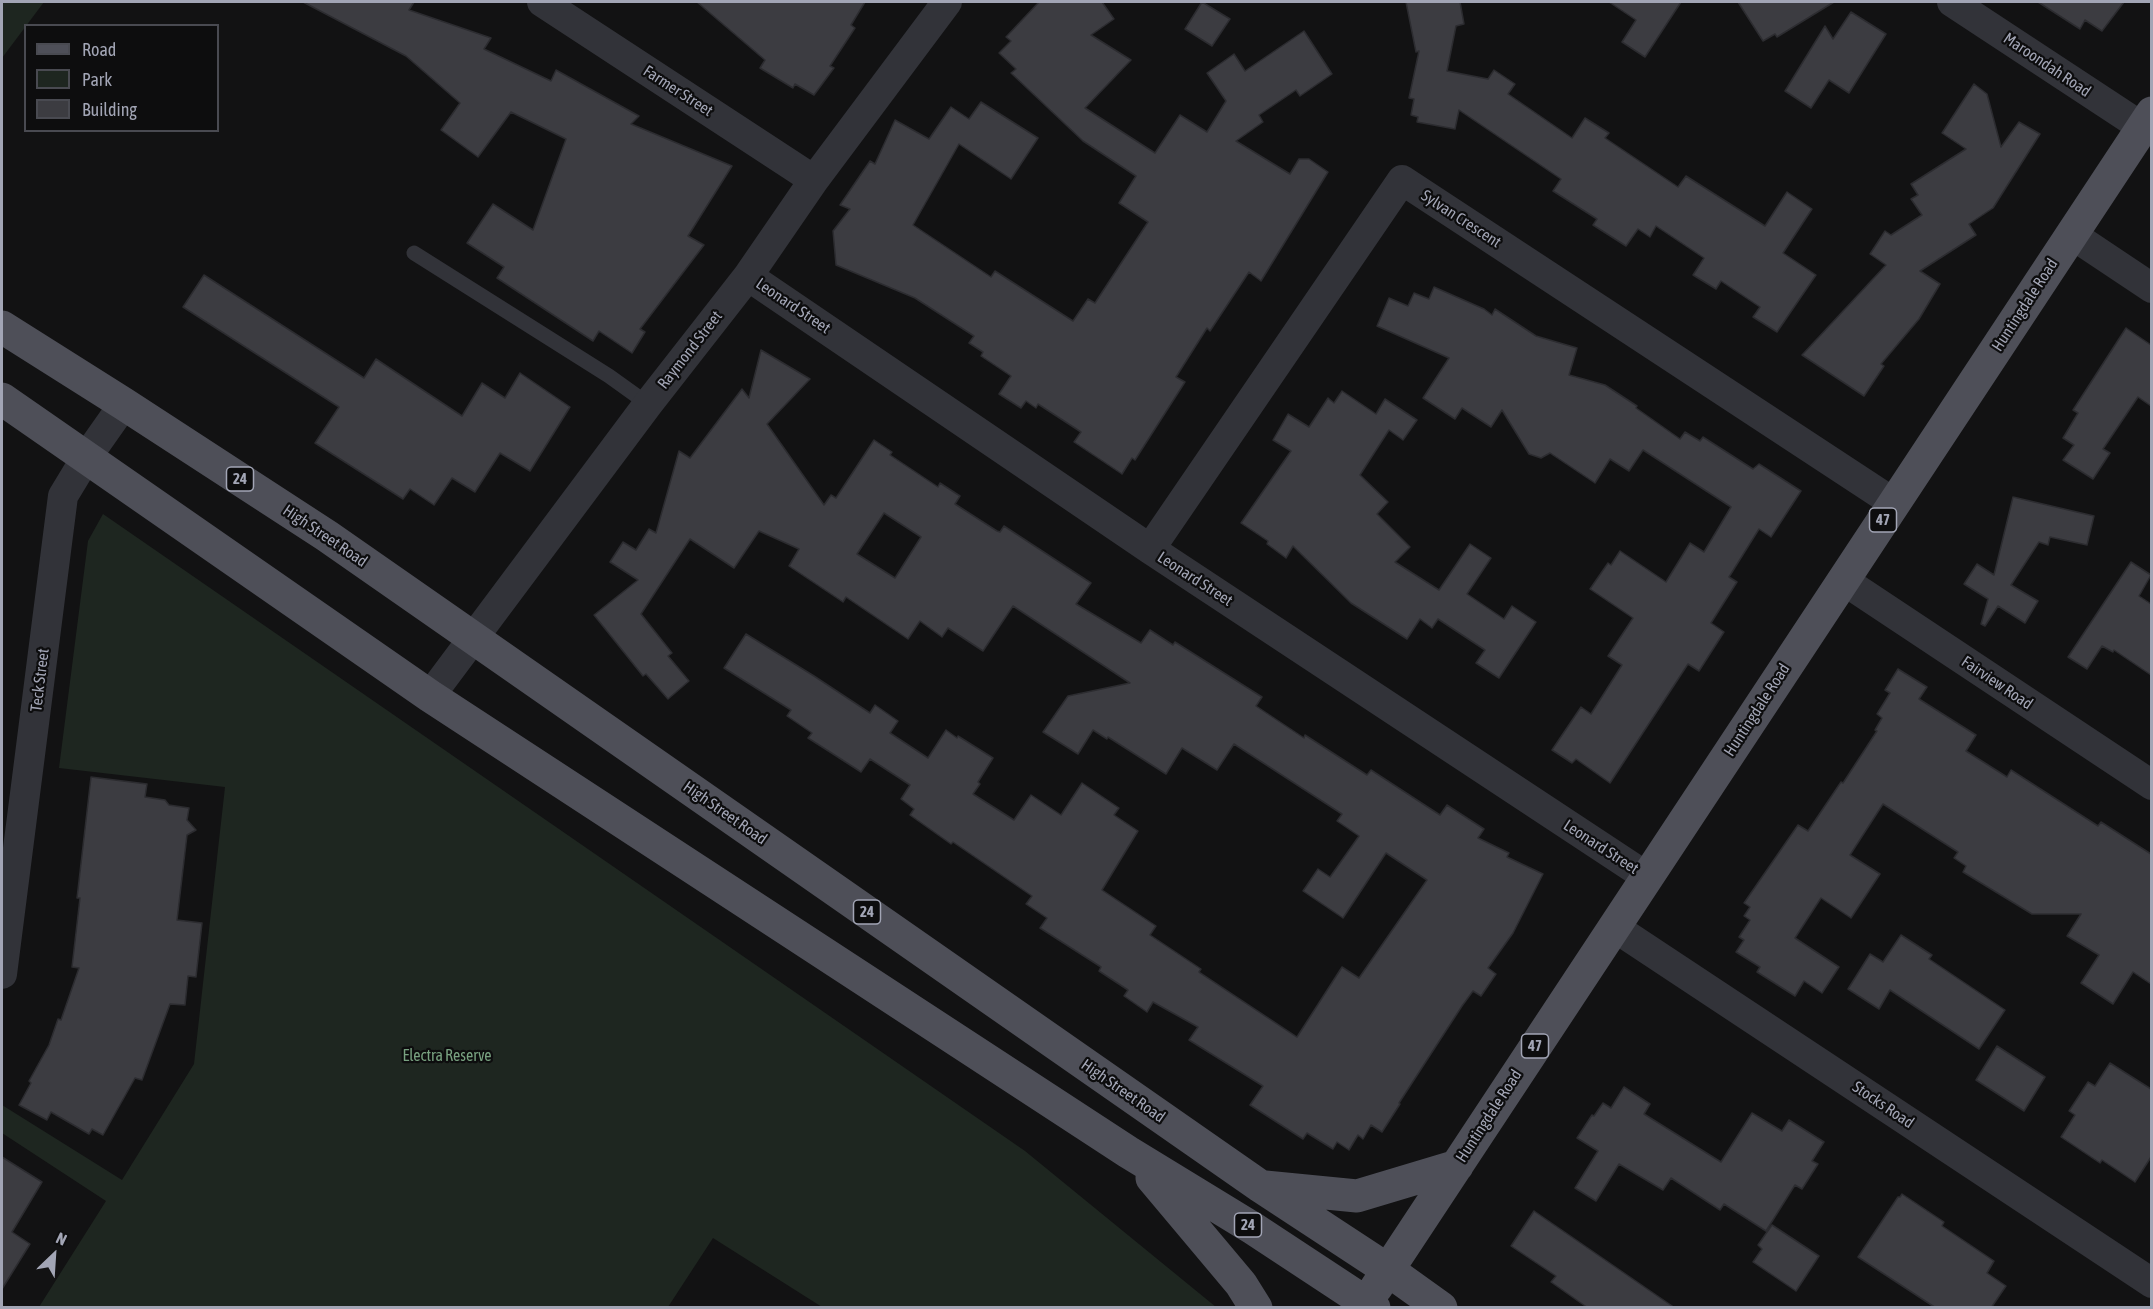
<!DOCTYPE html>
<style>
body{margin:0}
#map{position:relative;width:2153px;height:1309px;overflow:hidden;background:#121213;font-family:"Asap Condensed",sans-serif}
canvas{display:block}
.frame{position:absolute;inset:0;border:3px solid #a2a5b5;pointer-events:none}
.legend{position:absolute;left:24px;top:24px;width:195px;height:108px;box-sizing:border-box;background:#0d0d0e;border:2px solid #494a51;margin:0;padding:8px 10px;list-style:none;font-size:18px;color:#a2a5b5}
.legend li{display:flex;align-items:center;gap:12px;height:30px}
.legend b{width:30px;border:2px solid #494a51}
.north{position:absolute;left:24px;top:1225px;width:60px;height:60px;-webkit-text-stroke:4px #0d0d0e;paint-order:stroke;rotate:25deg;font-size:16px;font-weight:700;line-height:24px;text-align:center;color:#a2a5b5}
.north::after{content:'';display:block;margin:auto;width:21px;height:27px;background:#a2a5b5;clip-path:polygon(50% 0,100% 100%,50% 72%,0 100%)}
</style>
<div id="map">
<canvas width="2153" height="1309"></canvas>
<div class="frame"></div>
<ul class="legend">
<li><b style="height:8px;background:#4e4f58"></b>Road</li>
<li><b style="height:16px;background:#1e2620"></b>Park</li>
<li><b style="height:16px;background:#3c3c41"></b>Building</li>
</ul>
<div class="north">N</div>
</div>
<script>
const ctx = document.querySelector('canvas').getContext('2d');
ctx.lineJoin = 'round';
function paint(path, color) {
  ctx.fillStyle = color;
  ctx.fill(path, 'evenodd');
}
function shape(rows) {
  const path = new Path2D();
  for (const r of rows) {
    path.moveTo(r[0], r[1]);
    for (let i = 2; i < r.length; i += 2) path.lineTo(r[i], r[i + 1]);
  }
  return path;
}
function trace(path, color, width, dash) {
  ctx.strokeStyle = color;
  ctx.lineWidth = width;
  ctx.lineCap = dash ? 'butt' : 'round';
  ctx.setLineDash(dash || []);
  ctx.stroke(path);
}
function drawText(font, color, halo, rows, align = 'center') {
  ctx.font = font + ' "Asap Condensed",sans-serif';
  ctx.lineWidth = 4.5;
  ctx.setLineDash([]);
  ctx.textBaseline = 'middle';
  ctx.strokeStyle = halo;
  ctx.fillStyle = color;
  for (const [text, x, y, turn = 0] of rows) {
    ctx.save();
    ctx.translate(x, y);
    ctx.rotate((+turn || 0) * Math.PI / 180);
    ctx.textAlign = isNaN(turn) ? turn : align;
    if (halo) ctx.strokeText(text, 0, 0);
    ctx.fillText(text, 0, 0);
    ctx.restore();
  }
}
paint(shape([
 [2,2,44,2,2,58],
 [103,514,1025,1151,1216,1307,822,1307,713,1238,668,1307,39,1307,106,1201,2,1133,2,1105,122,1180,194,1064,225,787,59,768,88,541]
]), '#1e2620');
const building = shape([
 [303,2,414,2,409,10,491,38,484,49,551,81,556,70,639,116,631,124,732,166,688,236,704,245,640,329,645,332,632,353,599,331,593,341,497,278,504,267,467,243,493,204,533,230,566,139,511,112,478,157,441,130,460,103,406,56,303,2],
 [697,2,865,2,851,25,855,28,830,66,834,68,814,95,795,84,793,88,760,68,765,60,697,2],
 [1039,2,1102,2,1114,19,1091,35,1131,60,1085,108,1155,153,1180,115,1207,132,1226,101,1207,73,1234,54,1245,71,1304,31,1332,74,1300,96,1296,90,1259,115,1263,122,1236,141,1290,174,1299,159,1309,159,1328,172,1261,281,1249,272,1210,331,1207,328,1176,377,1185,382,1135,460,1132,458,1122,474,1074,442,1081,432,1038,404,1036,408,1026,401,1021,408,999,394,1011,376,981,356,983,352,969,343,974,336,915,298,836,265,833,231,850,209,840,205,870,161,875,164,895,120,929,139,951,107,969,119,981,102,1038,138,1011,179,959,144,913,225,991,277,995,271,1073,321,1088,299,1095,303,1148,222,1119,203,1136,176,1083,141,1011,73,1016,69,999,53,1011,41,1006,37,1039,2],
 [1202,2,1230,19,1212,46,1185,29,1202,2],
 [1406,2,1460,2,1464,24,1456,26,1447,71,1488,79,1494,70,1515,84,1508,94,1572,138,1585,118,1609,133,1605,138,1678,187,1686,176,1765,226,1787,192,1812,209,1783,253,1816,275,1777,332,1753,317,1760,307,1721,281,1716,289,1693,275,1704,258,1656,226,1650,237,1638,229,1626,246,1593,225,1597,219,1553,191,1561,179,1459,110,1455,129,1417,122,1418,117,1411,115,1414,99,1409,98,1419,51,1416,52,1406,2],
 [1609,2,1681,2,1645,57,1622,42,1636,20,1609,2],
 [1738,2,1834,2,1777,37,1775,34,1763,41,1738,2],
 [2038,2,2124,2,2102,31,2085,20,2080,29,2038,2],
 [1851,12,1886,34,1849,93,1829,80,1811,108,1785,91,1825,26,1833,39,1851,12],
 [1974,84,1987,94,2001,147,2019,122,2040,134,1993,208,1969,224,1976,235,1920,271,1940,284,1919,319,1881,364,1884,366,1864,396,1802,355,1886,265,1870,254,1885,231,1891,235,1922,215,1911,199,1918,195,1911,184,1966,149,1942,133,1974,84],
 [204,275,364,378,376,359,462,416,482,383,505,398,520,373,570,407,530,471,500,453,475,492,452,478,434,505,410,489,403,499,315,443,339,407,183,307,204,275],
 [1434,287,1484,309,1492,315,1495,309,1536,336,1577,348,1569,375,1605,385,1637,406,1636,408,1680,439,1685,432,1700,441,1703,437,1753,469,1759,464,1801,491,1771,537,1759,529,1729,577,1737,582,1711,623,1724,632,1699,671,1688,664,1610,783,1576,759,1572,763,1552,750,1581,707,1591,714,1622,665,1608,656,1633,618,1590,589,1608,563,1611,565,1620,551,1666,582,1690,543,1704,552,1731,507,1643,450,1629,471,1610,459,1595,483,1550,453,1541,458,1529,454,1502,410,1491,427,1462,408,1455,419,1423,398,1449,358,1377,326,1389,298,1408,306,1414,293,1429,299,1434,287],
 [2126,328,2151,345,2151,406,2138,397,2103,449,2110,453,2093,479,2063,460,2074,445,2063,438,2078,413,2073,410,2126,328],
 [761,350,810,379,767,424,824,505,831,495,836,498,874,440,892,452,890,455,938,487,940,483,960,496,955,504,997,531,1000,532,1004,526,1091,583,1076,604,1141,643,1150,630,1173,645,1175,642,1262,697,1256,706,1304,738,1305,735,1367,775,1371,770,1440,815,1447,805,1484,829,1478,838,1509,853,1507,857,1543,874,1513,933,1488,968,1496,974,1481,996,1473,991,1462,1006,1399,1103,1400,1104,1382,1132,1371,1125,1363,1139,1358,1135,1349,1150,1337,1142,1333,1149,1307,1133,1303,1139,1250,1105,1263,1086,1189,1040,1198,1027,1153,1002,1147,1012,1124,996,1128,990,1099,971,1101,967,1040,928,1047,918,1026,904,1032,896,953,842,951,844,910,815,914,809,901,799,910,785,870,759,861,772,830,752,808,738,812,733,787,716,791,710,724,668,746,634,814,676,870,713,875,705,898,721,890,733,928,758,946,730,957,738,958,736,993,758,978,782,980,784,973,794,1014,820,1031,795,1061,815,1082,783,1119,808,1114,815,1138,831,1102,890,1156,926,1150,935,1201,969,1199,972,1297,1037,1342,967,1359,978,1427,880,1386,853,1343,918,1303,891,1318,869,1330,877,1359,836,1337,821,1342,814,1234,744,1217,770,1182,748,1166,774,1108,737,1107,739,1093,730,1078,754,1043,732,1068,696,1130,683,1013,606,983,651,948,628,942,637,920,621,908,639,846,597,843,602,789,566,799,549,759,531,734,568,690,539,641,614,672,653,668,656,689,681,668,699,646,674,643,676,594,615,638,580,610,562,623,542,636,550,649,529,656,533,679,451,690,458,742,389,749,398,761,350],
 [884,513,921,537,895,578,857,554,884,513],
 [1342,391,1376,414,1385,399,1417,420,1403,440,1389,430,1360,475,1388,502,1377,514,1410,547,1395,562,1439,590,1470,544,1491,558,1467,594,1504,619,1512,606,1536,622,1499,678,1476,663,1485,650,1438,619,1432,628,1420,619,1407,639,1351,603,1293,546,1286,558,1267,544,1268,541,1241,523,1291,451,1273,440,1288,414,1309,427,1328,398,1334,403,1342,391],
 [2013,497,2094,516,2087,545,2050,537,2048,545,2039,542,2011,585,2038,601,2025,623,1998,606,1985,626,1981,624,1988,599,1964,584,1977,564,1994,575,2013,497],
 [2131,562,2151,575,2139,596,2151,604,2151,675,2114,650,2113,652,2102,646,2087,669,2068,657,2131,562],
 [1898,669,1927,687,1919,699,1976,735,1966,751,2007,777,2011,770,2098,826,2101,822,2151,854,2151,984,2133,972,2113,1004,2081,983,2099,955,2067,936,2081,914,2032,914,1963,872,1966,866,1954,858,1958,852,1883,804,1850,855,1880,874,1851,918,1821,898,1795,938,1839,967,1822,993,1804,981,1795,996,1757,972,1760,967,1736,952,1744,940,1739,937,1750,920,1744,916,1750,907,1744,903,1798,825,1808,831,1841,782,1843,783,1877,731,1875,730,1882,718,1877,714,1890,693,1885,690,1898,669],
 [91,777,147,784,145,797,165,800,169,805,189,808,187,820,196,830,187,835,177,920,202,923,196,977,188,976,185,1005,170,1004,142,1080,135,1078,103,1135,92,1129,89,1134,51,1112,47,1120,19,1105,31,1083,29,1081,49,1045,58,1019,61,1020,79,968,72,967,80,898,77,898,91,777],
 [1901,935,1932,955,1929,959,2005,1010,1979,1049,1890,990,1879,1009,1848,989,1870,954,1883,962,1901,935],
 [1997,1046,2045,1077,2024,1111,1976,1080,1997,1046],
 [2110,1063,2151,1089,2151,1157,2135,1182,2102,1160,2100,1163,2061,1137,2075,1115,2069,1111,2088,1082,2095,1086,2110,1063],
 [1624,1087,1650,1104,1644,1114,1721,1162,1752,1113,1782,1131,1789,1120,1824,1142,1812,1161,1818,1164,1802,1189,1795,1185,1766,1231,1724,1204,1720,1210,1671,1178,1663,1190,1619,1164,1596,1201,1575,1188,1598,1151,1577,1138,1592,1115,1594,1116,1603,1103,1611,1108,1624,1087],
 [2,1157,42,1182,12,1232,30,1244,2,1289,2,1157],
 [1902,1194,1944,1222,1942,1226,1994,1261,1987,1273,2006,1286,1991,1308,1936,1308,1858,1257,1898,1197,1900,1197,1902,1194],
 [1534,1211,1675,1308,1588,1308,1551,1282,1556,1276,1511,1246,1534,1211],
 [1772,1225,1819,1256,1796,1291,1753,1262,1762,1249,1758,1245,1772,1225]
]);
paint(building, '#3c3c41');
trace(building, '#2c2c30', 1.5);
trace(shape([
 [414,253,609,376,648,404]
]), '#323339', 15);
trace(shape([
 [542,2,814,180],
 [1952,2,2142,127],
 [2071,234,2152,288],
 [748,276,1150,549,1647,877],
 [1150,549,1402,180,1894,503],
 [1843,580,2152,785],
 [430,696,648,404,748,276,814,180,947,2],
 [1614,927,2152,1283],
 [2,974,63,496,86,458,124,404]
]), '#323339', 30);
trace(shape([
 [2,327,124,404,327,536,1260,1186,1388,1270,1441,1308],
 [2,399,430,696,1128,1152,1254,1229,1374,1308],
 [1152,1178,1241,1284,1256,1308],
 [1265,1187,1357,1196,1457,1166],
 [1376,1288,2152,113]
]), '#4e4f58', 33);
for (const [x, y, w] of [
 [240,479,27],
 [1883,520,27],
 [867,912,27],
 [1535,1046,27],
 [1248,1225,27]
]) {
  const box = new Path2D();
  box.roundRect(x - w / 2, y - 12, w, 24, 4.5);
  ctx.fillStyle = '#0d0d0e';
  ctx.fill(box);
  trace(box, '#a2a5b5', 1.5);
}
drawText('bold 15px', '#a2a5b5', null, [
 ["24",240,479],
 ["47",1883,520],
 ["24",867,912],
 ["47",1535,1046],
 ["24",1248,1225]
]);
drawText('16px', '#a2a5b5', '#0d0d0e', [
 ["Maroondah Road",2047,65,34],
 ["Farmer Street",678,91,33],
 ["Sylvan Crescent",1461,219,33],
 ["Huntingdale Road",2025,305,-57],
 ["Leonard Street",793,306,34],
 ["Raymond Street",690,350,-52],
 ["High Street Road",325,536,34],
 ["Leonard Street",1195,579,33],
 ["Teck Street",40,680,-83],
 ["Fairview Road",1997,683,34],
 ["Huntingdale Road",1757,710,-57],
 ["High Street Road",725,813,35],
 ["Leonard Street",1601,847,33],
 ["High Street Road",1123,1091,35],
 ["Stocks Road",1883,1105,34],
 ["Huntingdale Road",1489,1116,-57]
]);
drawText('16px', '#78a180', '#0d0d0e', [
 ["Electra Reserve",447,1056]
]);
</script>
